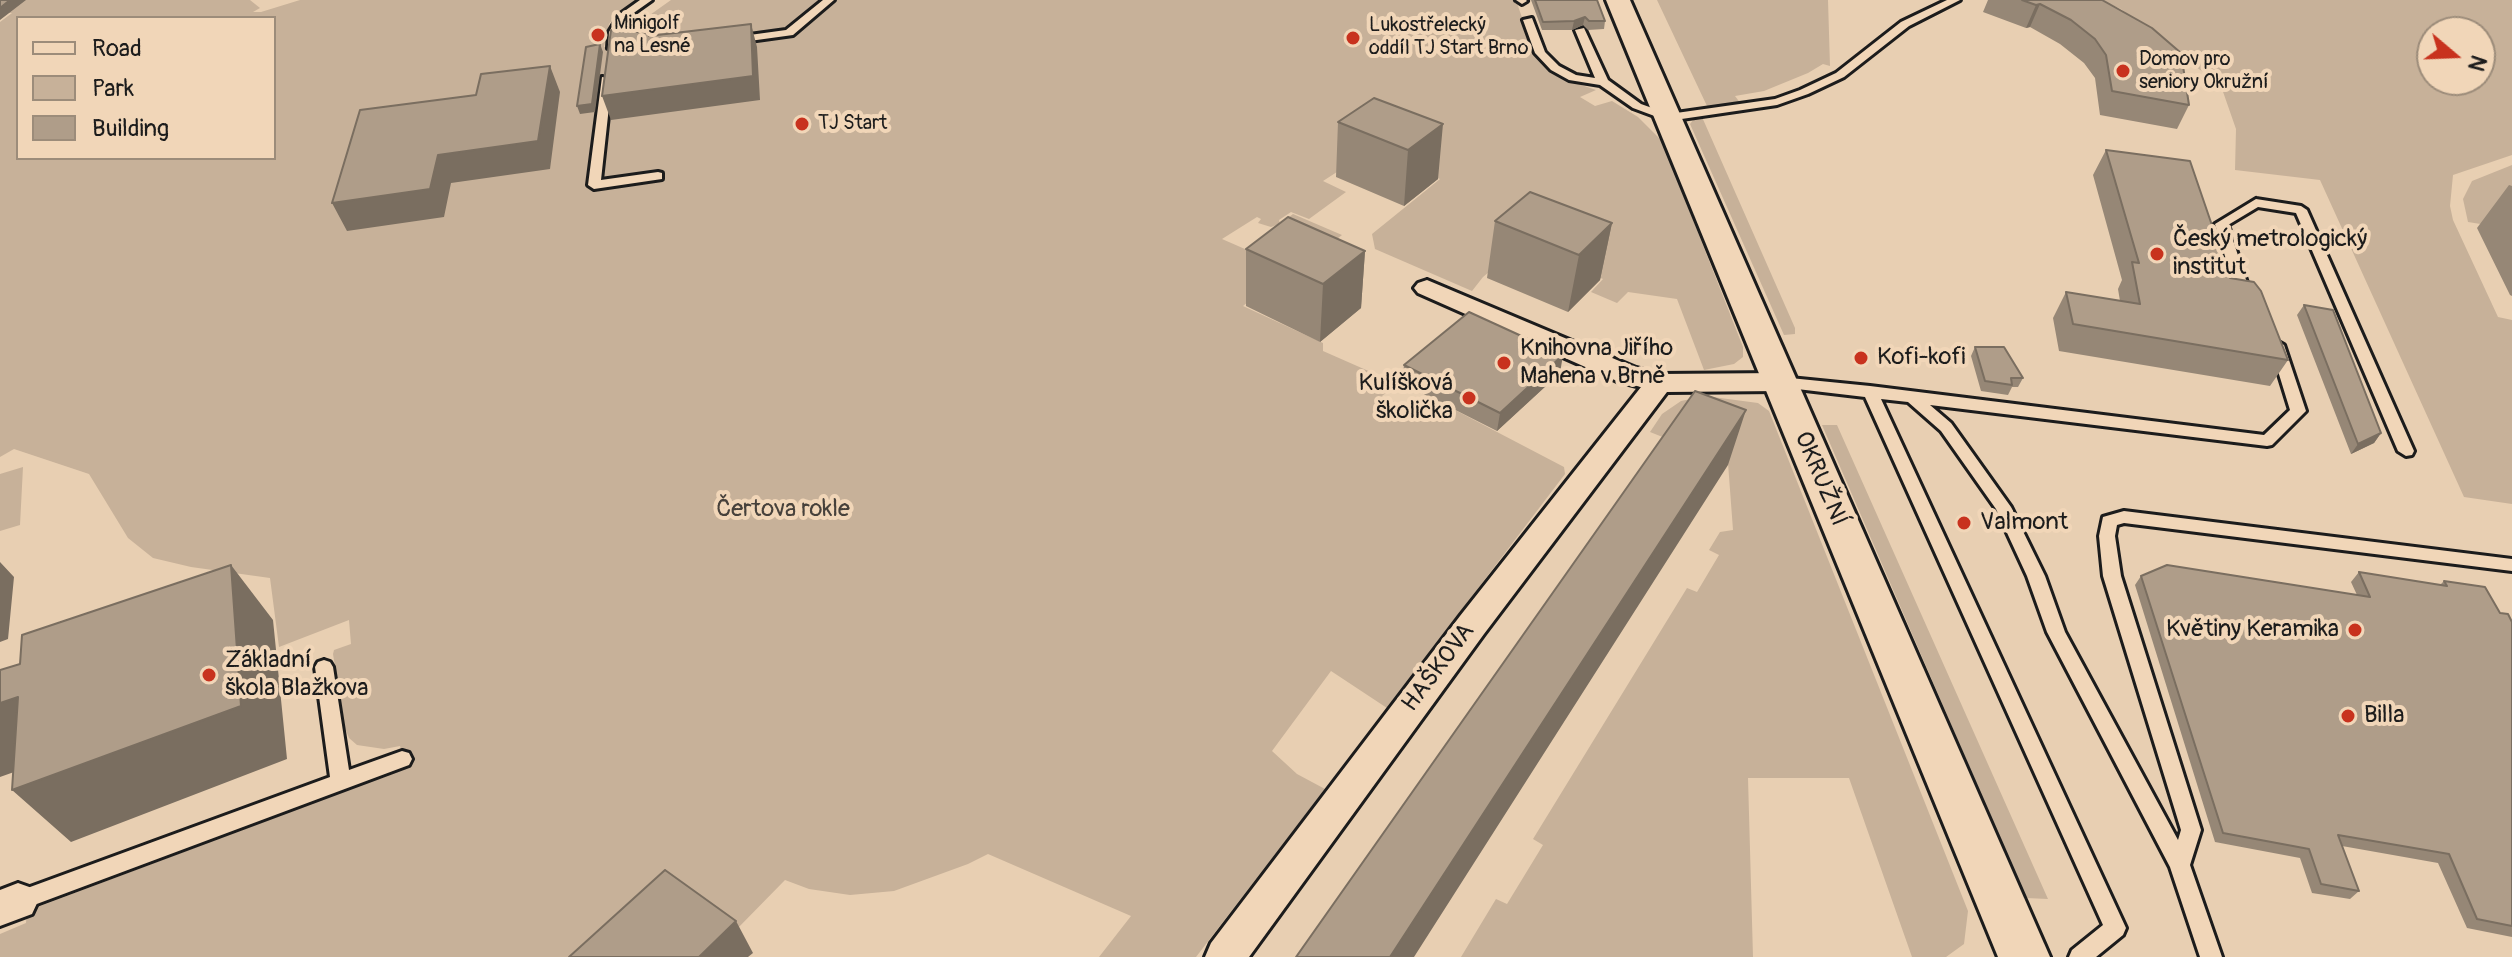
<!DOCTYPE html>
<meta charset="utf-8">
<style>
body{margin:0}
#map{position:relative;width:2512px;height:957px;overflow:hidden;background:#e8cfb2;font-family:Pangolin,sans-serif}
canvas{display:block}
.legend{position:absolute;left:16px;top:16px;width:260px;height:144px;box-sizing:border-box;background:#f1d6b8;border:2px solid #9c8c7a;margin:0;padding:10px 14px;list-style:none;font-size:24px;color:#1c1c1c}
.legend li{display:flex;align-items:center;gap:16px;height:40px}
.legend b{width:40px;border:2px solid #9c8c7a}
.north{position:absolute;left:2416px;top:16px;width:80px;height:80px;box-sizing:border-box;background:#f1d6b8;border:2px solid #9c8c7a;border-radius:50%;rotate:109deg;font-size:22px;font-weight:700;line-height:32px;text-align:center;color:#1c1c1c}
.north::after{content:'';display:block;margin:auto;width:28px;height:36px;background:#c8321e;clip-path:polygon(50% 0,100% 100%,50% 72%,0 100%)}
</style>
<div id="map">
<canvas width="2512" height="957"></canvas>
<ul class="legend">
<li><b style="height:10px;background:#f1d6b8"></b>Road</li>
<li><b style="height:22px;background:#c7b199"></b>Park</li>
<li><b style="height:22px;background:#af9d89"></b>Building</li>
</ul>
<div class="north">N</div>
</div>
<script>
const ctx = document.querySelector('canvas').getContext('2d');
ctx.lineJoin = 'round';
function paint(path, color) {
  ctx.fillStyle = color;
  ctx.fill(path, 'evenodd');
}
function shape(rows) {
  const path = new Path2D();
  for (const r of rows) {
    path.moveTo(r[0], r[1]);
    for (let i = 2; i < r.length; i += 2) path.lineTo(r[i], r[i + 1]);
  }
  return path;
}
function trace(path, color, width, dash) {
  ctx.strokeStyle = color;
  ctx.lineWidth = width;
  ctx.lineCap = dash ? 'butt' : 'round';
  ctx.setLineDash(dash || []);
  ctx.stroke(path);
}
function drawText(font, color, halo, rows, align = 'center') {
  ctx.font = font + ' Pangolin,sans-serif';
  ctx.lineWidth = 8;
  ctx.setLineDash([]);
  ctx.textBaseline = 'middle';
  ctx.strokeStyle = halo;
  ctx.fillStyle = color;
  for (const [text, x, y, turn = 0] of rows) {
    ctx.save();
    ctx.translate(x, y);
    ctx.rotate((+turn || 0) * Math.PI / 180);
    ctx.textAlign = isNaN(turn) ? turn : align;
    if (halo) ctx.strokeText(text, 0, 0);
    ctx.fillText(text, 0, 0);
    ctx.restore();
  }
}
paint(shape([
 [18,0,250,0,260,8,253,12,261,12,300,0,638,0,619,12,609,24,604,47,622,45,647,17,671,0,1516,0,1534,53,1561,78,1596,90,1580,97,1595,106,1612,101,1638,117,1662,141,1743,347,1743,357,1734,364,1704,370,1677,299,1628,292,1617,303,1591,292,1603,279,1520,246,1483,277,1472,291,1375,249,1372,234,1440,179,1371,150,1323,181,1346,192,1309,219,1291,212,1279,220,1280,224,1293,214,1342,235,1317,255,1279,224,1271,227,1258,223,1261,219,1257,217,1222,239,1277,263,1259,293,1243,306,1323,343,1323,351,1398,384,1382,396,1431,420,1445,419,1455,410,1564,467,1565,474,1387,708,1331,671,1272,751,1297,774,1325,789,1196,957,1099,957,1131,916,988,854,968,864,894,891,850,895,809,889,785,880,736,930,619,957,0,957,0,934,26,923,27,911,406,768,400,746,384,749,357,745,349,738,345,728,333,654,334,650,351,644,349,620,279,647,270,578,191,567,153,558,128,538,89,474,14,449,0,457,0,22,12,13,2,13],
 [18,18,274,18,274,158,18,158],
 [1657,0,1828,0,1830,66,1823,64,1808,73,1764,91,1735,96,1741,104,1707,106],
 [2100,0,2512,0,2512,155,2453,175,2450,206,2453,220,2498,317,2512,320,2512,504,2464,497,2320,180,2235,170,2236,129,2221,86,2121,9],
 [2432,32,2480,32,2480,80,2432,80],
 [1702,117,1795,328,1795,334,1784,335,1690,124,1694,119],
 [2512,165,2512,229,2468,222,2463,199,2472,181],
 [1705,396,1758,403,1769,411,1968,911,1964,944,1946,957,1912,957,1849,778,1748,778,1753,957,1461,957,1496,899,1507,904,1543,845,1533,839,1687,588,1697,592,1719,555,1709,550,1720,532,1733,530,1728,463,1650,432,1662,414,1681,401],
 [1822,425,1837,425,2048,899,2026,898],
 [23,467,20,525,0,531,0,474]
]), '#c7b199');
const service = shape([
 [640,0,652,0,628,17,619,32,618,44,622,47,621,49,608,48,609,32,619,15,640,0],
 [823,0,834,0,793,35,735,43,730,40,735,37,786,30,823,0],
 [1516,0,1526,0,1527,1,1522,4,1516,0],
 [1947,0,1960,0,1909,26,1844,77,1808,94,1777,105,1668,121,1633,108,1600,85,1569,80,1551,70,1535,53,1523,20,1532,18,1545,52,1559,66,1576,75,1595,78,1575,30,1584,28,1608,80,1641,104,1669,114,1775,99,1800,90,1836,73,1901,22,1947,0],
 [602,77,612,79,601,180,658,172,662,173,662,179,594,189,588,185,602,77],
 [2256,199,2301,206,2307,210,2414,451,2412,455,2406,456,2398,451,2296,213,2258,207,2228,225,2252,298,2245,302,2238,298,2215,224,2256,199],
 [2277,341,2284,345,2306,411,2272,445,2267,446,1930,405,1951,423,2011,507,2045,576,2065,632,2178,840,2181,830,2103,576,2099,536,2103,517,2124,511,2512,559,2512,571,2124,523,2117,525,2115,536,2121,576,2201,830,2190,865,2222,957,2200,957,2170,867,2047,632,2027,576,1996,509,1941,431,1908,402,1881,399,2126,928,2123,935,2096,957,2069,957,2072,950,2103,925,1865,397,1780,387,1773,382,1780,377,1870,386,2264,435,2290,410,2270,345,2277,341],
 [324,660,330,662,333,667,349,770,402,751,409,753,412,759,409,765,18,911,11,908,7,901,11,894,330,777,315,667,318,662,324,660]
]);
const minor = shape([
 [1427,280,1636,368,1659,374,1780,373,1790,376,1794,382,1790,388,1780,391,1667,392,1484,634,1249,957,1205,957,1211,943,1460,616,1641,387,1617,381,1418,293,1414,288,1418,283,1427,280],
 [18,883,32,888,38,901,32,914,0,926,0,890,18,883]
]);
const tertiary = shape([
 [1606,0,1630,0,2050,957,1998,957,1606,0]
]);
trace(service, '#1c1c1c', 6);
trace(minor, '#1c1c1c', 6);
trace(tertiary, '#1c1c1c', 6);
paint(service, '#f1d6b8');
paint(minor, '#f1d6b8');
paint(tertiary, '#f1d6b8');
paint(shape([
 [1531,0,1597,0,1605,21,1604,29,1588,30,1583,25,1572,30,1542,30],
 [1988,0,2102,0,2189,105,2177,129,2100,115,2095,78,2084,63,2060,44,2030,27,2026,28,1983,12],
 [1374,98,1438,179,1404,206,1336,177,1338,122],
 [2106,150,2230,278,2288,360,2270,386,2059,351,2053,318,2066,292,2120,301,2118,289,2122,280,2093,175],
 [2509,185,2512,186,2512,296,2510,295,2477,228],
 [1495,221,1612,223,1600,280,1568,312,1487,278],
 [1246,249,1365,251,1361,308,1320,342,1246,306],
 [2304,305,2381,433,2374,443,2351,454,2297,315],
 [1975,347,2023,378,2018,387,2012,387,2008,395,1981,391,1971,356],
 [1404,365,1560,373,1497,431,1402,383],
 [2359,572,2440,585,2444,581,2500,613,2512,622,2512,937,2467,928,2438,863,2342,846,2359,891,2350,899,2312,893,2300,858,2215,842,2135,585,2141,576,2357,595,2351,582]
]), '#968776');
paint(shape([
 [10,0,26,0,0,20,0,8],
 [2040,4,2030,27,2026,28,2036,5],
 [1585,17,1583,25,1572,30,1574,21],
 [751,24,757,47,760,100,611,120,602,96],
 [600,44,603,52,595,112,580,114,577,106],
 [550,66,560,92,550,169,451,183,444,217,347,231,332,203,438,155],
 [1443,124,1438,179,1404,206,1408,150],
 [1612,223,1600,280,1568,312,1579,255],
 [1365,251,1361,308,1320,342,1323,284],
 [1563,355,1560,373,1497,431,1500,413],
 [1746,410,1728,465,1414,957,1390,957],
 [2381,433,2374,443,2351,454,2358,444],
 [0,562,14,577,8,639,0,642],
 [231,565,273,620,287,759,71,842,12,790],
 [18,697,73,751,0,777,0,703],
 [736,921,753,953,748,957,699,957]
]), '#7a6e60');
const building = shape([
 [0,0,10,0,0,8,0,0],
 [1535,0,1597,0,1605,21,1589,21,1585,17,1574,21,1543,22,1535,0],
 [2022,0,2102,0,2152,28,2181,53,2189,105,2112,91,2106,55,2095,39,2071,20,2040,4,2036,5,2022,0],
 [751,24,753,76,602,96,611,30,650,33,649,36,751,24],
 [600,44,592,104,577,106,586,47,600,44],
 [550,66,538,141,438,155,430,189,332,203,360,110,476,95,481,74,550,66],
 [1374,98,1443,124,1408,150,1338,122,1374,98],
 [2106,150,2190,161,2230,278,2254,282,2261,291,2288,360,2073,324,2066,292,2140,304,2132,262,2139,263,2106,150],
 [1530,192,1612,223,1579,255,1495,221,1530,192],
 [1288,217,1365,251,1323,284,1246,249,1288,217],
 [2304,305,2333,310,2381,433,2358,444,2304,305],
 [1469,312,1563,355,1500,413,1404,365,1469,312],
 [1975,347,2004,347,2023,378,2011,378,2012,385,1985,381,1975,347],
 [1695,391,1746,410,1390,957,1296,957,1695,391],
 [231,565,241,706,12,790,18,697,0,703,0,670,20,664,22,635,231,565],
 [2167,565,2370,597,2359,572,2447,586,2444,581,2485,587,2500,613,2508,614,2512,622,2512,926,2477,919,2449,854,2338,835,2359,891,2321,884,2309,849,2223,833,2141,576,2167,565],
 [665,870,736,921,699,957,569,957,665,870]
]);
paint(building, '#af9d89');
trace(building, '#7a6e60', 2);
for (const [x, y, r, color] of [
 [598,35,8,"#c8321e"],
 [1353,38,8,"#c8321e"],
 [2123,71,8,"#c8321e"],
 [802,124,8,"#c8321e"],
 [2157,254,8,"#c8321e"],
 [1861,358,8,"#c8321e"],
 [1504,363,8,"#c8321e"],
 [1469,398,8,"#c8321e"],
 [1964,523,8,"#c8321e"],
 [2355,630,8,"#c8321e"],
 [209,675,8,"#c8321e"],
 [2348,716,8,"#c8321e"]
]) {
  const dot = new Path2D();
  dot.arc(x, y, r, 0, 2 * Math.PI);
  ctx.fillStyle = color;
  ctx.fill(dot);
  trace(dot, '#f1d6b8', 3);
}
drawText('20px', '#1c1c1c', '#f1d6b8', [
 ["Minigolf",614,24],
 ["na Lesné",614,47],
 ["Lukostřelecký",1369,26],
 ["oddíl TJ Start Brno",1369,49],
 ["Domov pro",2139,60],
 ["seniory Okružní",2139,83],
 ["TJ Start",818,124]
], 'left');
drawText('24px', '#1c1c1c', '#f1d6b8', [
 ["Český metrologický",2173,240],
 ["institut",2173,268],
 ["Knihovna Jiřího",1520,349],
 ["Mahena v Brně",1520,377],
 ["Kofi-kofi",1877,358],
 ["Kulíšková",1453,384,"right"],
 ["školička",1453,412,"right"],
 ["Valmont",1980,523],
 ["Květiny Keramika",2339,630,"right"],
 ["Základní",225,661],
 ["škola Blažkova",225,689],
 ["Billa",2364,716]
], 'left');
drawText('24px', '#1c1c1c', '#f1d6b8', [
 ["OKRUŽNÍ",1820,479,67],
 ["HAŠKOVA",1439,668,-53]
]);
drawText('24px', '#47413b', '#f1d6b8', [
 ["Čertova rokle",783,510]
]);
</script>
